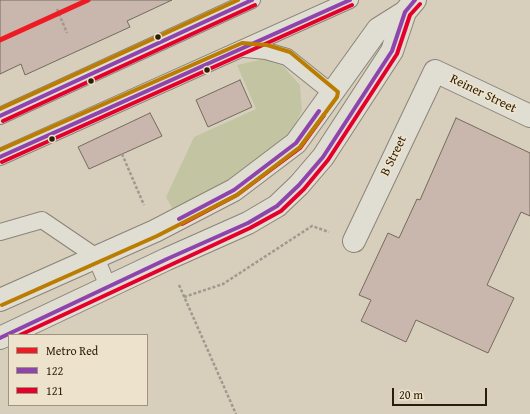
<!DOCTYPE html>
<style>
body{margin:0}
#map{position:relative;width:530px;height:414px;overflow:hidden;background:#d7cfbc;font-family:"Gentium Book Plus",serif}
canvas{display:block}
.legend{position:absolute;left:8px;top:334px;width:140px;height:72px;box-sizing:border-box;background:#ede3cc;border:1px solid #a0937d;margin:0;padding:5px 7px;list-style:none;font-size:12px;color:#2d1c06}
.legend li{display:flex;align-items:center;gap:8px;height:20px}
.legend b{width:20px;border:1px solid #a0937d}
.scale{position:absolute;left:392px;top:388px;width:95px;height:18px;box-sizing:border-box;border:2px solid #2d1c06;border-top:0;padding-left:5px;font-size:12px;line-height:14px;white-space:nowrap;color:#2d1c06;-webkit-text-stroke:3px #ede3cc;paint-order:stroke}
</style>
<div id="map">
<canvas width="530" height="414"></canvas>
<ul class="legend">
<li><b style="height:5px;background:#ed1c24"></b>Metro Red</li>
<li><b style="height:5px;background:#8e44ad"></b>122</li>
<li><b style="height:5px;background:#e4002b"></b>121</li>
</ul>
<div class="scale">20 m</div>
</div>
<script>
const ctx = document.querySelector('canvas').getContext('2d');
ctx.lineJoin = 'round';
function paint(path, color) {
  ctx.fillStyle = color;
  ctx.fill(path, 'evenodd');
}
function shape(rows) {
  const path = new Path2D();
  for (const r of rows) {
    path.moveTo(r[0], r[1]);
    for (let i = 2; i < r.length; i += 2) path.lineTo(r[i], r[i + 1]);
  }
  return path;
}
function trace(path, color, width, dash) {
  ctx.strokeStyle = color;
  ctx.lineWidth = width;
  ctx.lineCap = dash ? 'butt' : 'round';
  ctx.setLineDash(dash || []);
  ctx.stroke(path);
}
function drawText(font, color, halo, rows, align = 'center') {
  ctx.font = font + ' "Gentium Book Plus",serif';
  ctx.lineWidth = 3.5;
  ctx.setLineDash([]);
  ctx.textBaseline = 'middle';
  ctx.strokeStyle = halo;
  ctx.fillStyle = color;
  for (const [text, x, y, turn = 0] of rows) {
    ctx.save();
    ctx.translate(x, y);
    ctx.rotate((+turn || 0) * Math.PI / 180);
    ctx.textAlign = isNaN(turn) ? turn : align;
    if (halo) ctx.strokeText(text, 0, 0);
    ctx.fillText(text, 0, 0);
    ctx.restore();
  }
}
paint(shape([
 [264,59,283,66,300,85,302,110,291,133,227,187,173,210,166,197,194,137,256,109,237,65]
]), '#c3c5a2');
const building = shape([
 [0,0,172,0,127,21,130,27,25,75,21,64,0,74,0,0],
 [240,80,252,107,208,127,196,100,240,80],
 [150,113,162,136,89,169,78,147,150,113],
 [456,118,530,153,530,216,521,212,487,285,514,298,488,353,416,320,406,342,361,321,371,300,359,295,388,233,399,238,417,199,420,200,456,118]
]);
paint(building, '#c9b6ac');
trace(building, '#726b5f', 1);
const service = shape([
 [245,49,266,51,287,57,332,93],
 [0,116,252,0],
 [0,157,350,0],
 [0,232,42,220,95,256,108,286]
]);
const minor = shape([
 [354,241,435,71,530,116],
 [0,300,155,231,234,190,296,143,378,29,405,12,415,0],
 [0,338,167,259,248,223,277,206,299,185,323,157,392,51,405,12]
]);
trace(service, '#8b8477', 18);
trace(minor, '#8b8477', 24);
trace(shape([
 [57,9,67,33],
 [122,154,144,205],
 [179,285,236,414],
 [184,297,223,284,312,226,329,232]
]), '#9f9990', 2.5, [3, 2]);
trace(service, '#e0ddd3', 16);
trace(minor, '#e0ddd3', 22);
trace(shape([
 [0,116,252,0],
 [0,157,350,0],
 [179,219,234,190,296,143,319,111],
 [0,338,167,259,248,223,277,206,299,185,323,157,392,51,405,12,415,0]
]), '#8e44ad', 4);
trace(shape([
 [3,121,255,5],
 [2,162,352,5],
 [182,224,237,195,300,148,324,115],
 [20,335,250,228,281,211,304,189,328,160,397,54,410,15,420,4]
]), '#e4002b', 4);
trace(shape([
 [0,109,238,0],
 [0,150,242,43,267,45,290,52,338,92,337,97,300,147,237,195,157,236,2,305]
]), '#ba7d02', 4);
trace(shape([
 [0,40,88,0]
]), '#ed1c24', 5);
for (const [x, y, r, color] of [
 [158,37,3.5,"#2d1c06"],
 [207,70,3.5,"#2d1c06"],
 [91,81,3.5,"#2d1c06"],
 [52,139,3.5,"#2d1c06"]
]) {
  const dot = new Path2D();
  dot.arc(x, y, r, 0, 2 * Math.PI);
  ctx.fillStyle = color;
  ctx.fill(dot);
  trace(dot, '#ede3cc', 1.5);
}
drawText('13px', '#2d1c06', '#ede3cc', [
 ["Reiner Street",483,94,26],
 ["B Street",394,156,-64]
]);
</script>
